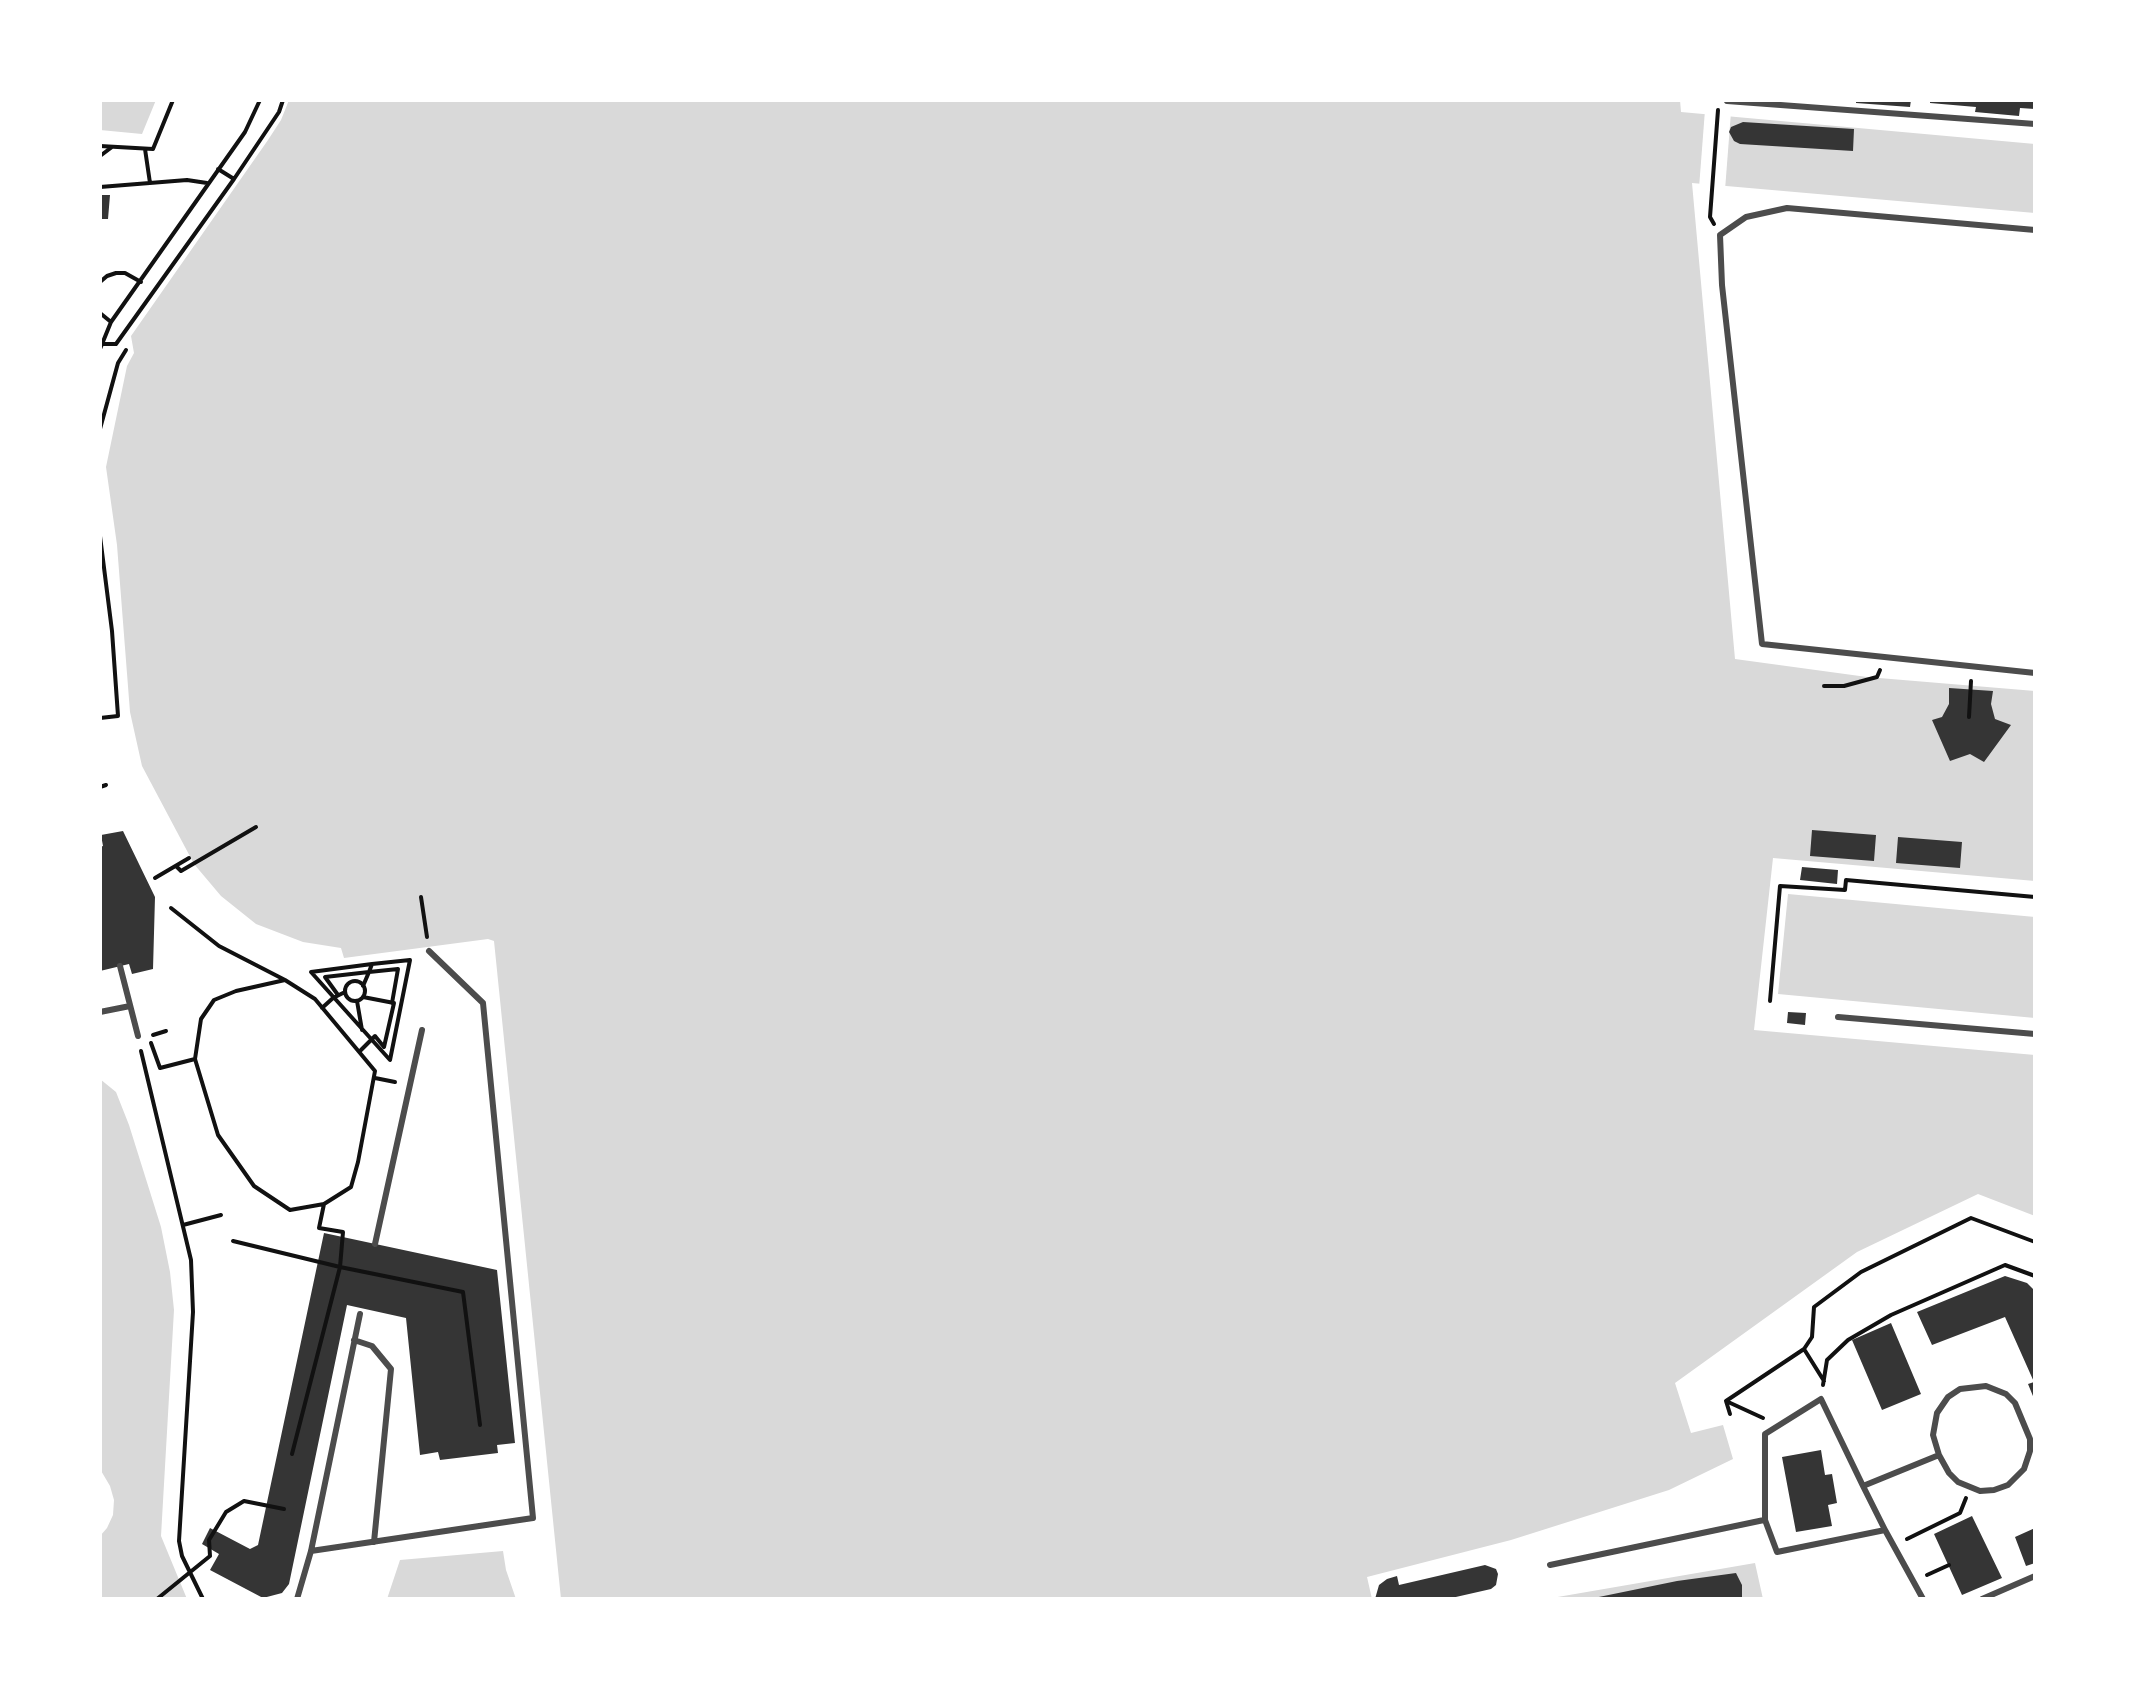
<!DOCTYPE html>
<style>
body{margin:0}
#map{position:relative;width:2135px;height:1699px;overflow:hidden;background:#fff;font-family:Inter,sans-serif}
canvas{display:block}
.frame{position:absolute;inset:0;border:102px solid #fff;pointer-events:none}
</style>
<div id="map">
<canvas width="2135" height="1699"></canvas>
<div class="frame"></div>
</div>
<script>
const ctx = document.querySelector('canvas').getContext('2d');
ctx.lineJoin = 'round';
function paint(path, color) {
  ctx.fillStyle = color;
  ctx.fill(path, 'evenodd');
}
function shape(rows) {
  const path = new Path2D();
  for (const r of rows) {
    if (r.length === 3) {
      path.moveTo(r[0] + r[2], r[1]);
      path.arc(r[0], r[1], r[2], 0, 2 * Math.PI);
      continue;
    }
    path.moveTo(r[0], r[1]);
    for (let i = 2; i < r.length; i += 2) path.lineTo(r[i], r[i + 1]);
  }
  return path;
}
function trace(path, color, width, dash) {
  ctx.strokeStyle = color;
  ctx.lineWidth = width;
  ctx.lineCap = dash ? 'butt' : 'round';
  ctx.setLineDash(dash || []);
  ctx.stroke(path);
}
paint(shape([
 [100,100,156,100,142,134,100,130],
 [289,100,1680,100,1681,112,2035,144,2035,213,1692,183,1735,659,1867,677,2035,691,2035,881,1773,858,1754,1030,2035,1055,2035,1216,1978,1194,1857,1252,1675,1383,1691,1433,1723,1425,1733,1459,1669,1490,1511,1540,1367,1577,1372,1599,561,1599,494,941,488,939,344,958,341,948,303,942,256,924,221,896,194,864,142,766,130,712,117,545,106,467,127,366,134,353,131,336,268,140,281,120],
 [1788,894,2035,917,2035,1018,1778,994],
 [100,1079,116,1092,129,1125,161,1227,170,1272,174,1310,161,1536,187,1599,100,1598,100,1536,107,1528,113,1515,114,1500,110,1486,100,1469],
 [503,1551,506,1570,516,1599,387,1599,400,1560],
 [1755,1563,1763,1599,1546,1599]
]), '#d9d9d9');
paint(shape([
 [1705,110,1731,112,1725,190,1699,188]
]), '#fff');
paint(shape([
 [1856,100,1911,100,1910,107,1856,103],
 [1930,100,2035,100,2035,109,2020,108,2019,116,1975,112,1976,107,1930,103],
 [1743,122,1854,129,1853,151,1740,144,1734,141,1729,132,1731,127],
 [100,195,110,195,108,219,100,219],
 [1949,688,1993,691,1991,704,1995,719,2011,725,1984,762,1970,754,1950,761,1932,720,1942,717,1949,704],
 [1812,830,1876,835,1874,861,1810,856],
 [123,831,155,897,153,969,132,974,129,964,100,971,100,847,103,846,101,835],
 [1898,837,1962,842,1960,868,1896,863],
 [1802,867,1838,870,1837,884,1800,880],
 [1788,1012,1806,1013,1805,1025,1787,1023],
 [324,1233,497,1270,515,1443,497,1445,498,1453,440,1460,438,1452,420,1455,406,1318,347,1305,289,1584,282,1593,263,1598,210,1570,219,1554,202,1544,210,1528,250,1549,258,1545],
 [2005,1276,2027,1283,2035,1291,2035,1401,2028,1384,2034,1382,2005,1317,1932,1345,1917,1312],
 [1891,1323,1921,1394,1882,1410,1852,1340],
 [1821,1450,1825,1475,1832,1474,1837,1503,1828,1505,1832,1526,1796,1532,1782,1457],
 [1972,1516,2002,1578,1962,1595,1934,1534],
 [2035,1528,2035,1563,2026,1566,2015,1537],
 [1485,1565,1496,1569,1498,1574,1496,1585,1491,1589,1447,1599,1375,1599,1379,1585,1387,1579,1397,1576,1399,1585],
 [1736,1573,1742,1585,1742,1598,1740,1599,1589,1599,1677,1581]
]), '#353535');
trace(shape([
 [100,146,153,149,173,100],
 [145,149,150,183],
 [100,156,112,147],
 [218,169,234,179],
 [100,187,187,180,207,183],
 [1714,224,1710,217,1718,110],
 [100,282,107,276,116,273,125,273,141,282],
 [100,313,111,322],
 [102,344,116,344,234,179,279,112,283,100],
 [100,349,111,322,245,132,260,100],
 [100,429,118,363,126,350],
 [100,536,112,631,118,716,100,718],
 [1824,686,1844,686,1877,677,1880,670],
 [1969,717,1971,681],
 [100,787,106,785],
 [176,866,181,871,256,827],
 [155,878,189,858],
 [421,897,427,937],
 [171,908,219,946,285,980,315,999,375,1071,358,1162,351,1187,324,1204,290,1210,254,1186,218,1135,195,1059],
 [355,991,10],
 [363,986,369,972,398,969,392,1003],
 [338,995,325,977,369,972,372,964,311,972,390,1060,410,960,372,964],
 [357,1001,362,1030],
 [1770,1001,1780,886,1845,890,1846,880,2035,897],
 [322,1008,333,998,345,992],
 [153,1035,166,1031],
 [151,1043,160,1068,195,1059,201,1019,214,1000,236,991,285,980],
 [361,1050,375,1036,384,1047,394,1003,363,997],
 [141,1051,191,1260,193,1312,179,1541,182,1556,203,1599],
 [375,1078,395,1082],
 [183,1225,221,1215],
 [233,1241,340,1267,463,1292,480,1425],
 [1804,1349,1824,1381],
 [1823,1385,1827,1360,1848,1340,1891,1315,2005,1265,2035,1276],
 [1726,1401,1804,1349,1812,1337,1814,1307,1861,1272,1971,1218,2035,1242],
 [1730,1414,1726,1401,1763,1418],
 [292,1454,340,1267,343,1232,319,1228,324,1204],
 [1907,1539,1960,1513,1966,1498],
 [1927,1575,1949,1565],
 [157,1599,210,1556,209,1540,226,1512,244,1501,284,1509]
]), '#111', 4);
trace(shape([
 [1727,101,2035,124],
 [2035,230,1787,208,1746,217,1720,235,1722,285,1762,644,2035,673],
 [120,966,138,1036],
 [100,1012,130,1006],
 [1838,1017,2035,1034],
 [375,1244,422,1030],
 [354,1340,372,1346,391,1369,374,1542],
 [1863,1486,1821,1399,1765,1434,1765,1520,1777,1552,1885,1530,1923,1599],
 [1885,1530,1863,1486,1939,1455,1933,1435,1937,1413,1948,1397,1960,1389,1986,1386,2006,1394,2015,1403,2030,1439,2030,1451,2024,1469,2008,1485,1994,1490,1980,1491,1958,1482,1949,1473,1939,1455],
 [311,1551,533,1518,483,1003,429,951],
 [1550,1565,1764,1520],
 [297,1599,311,1551,360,1314],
 [1982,1599,2035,1576]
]), '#4c4c4c', 6);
</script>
